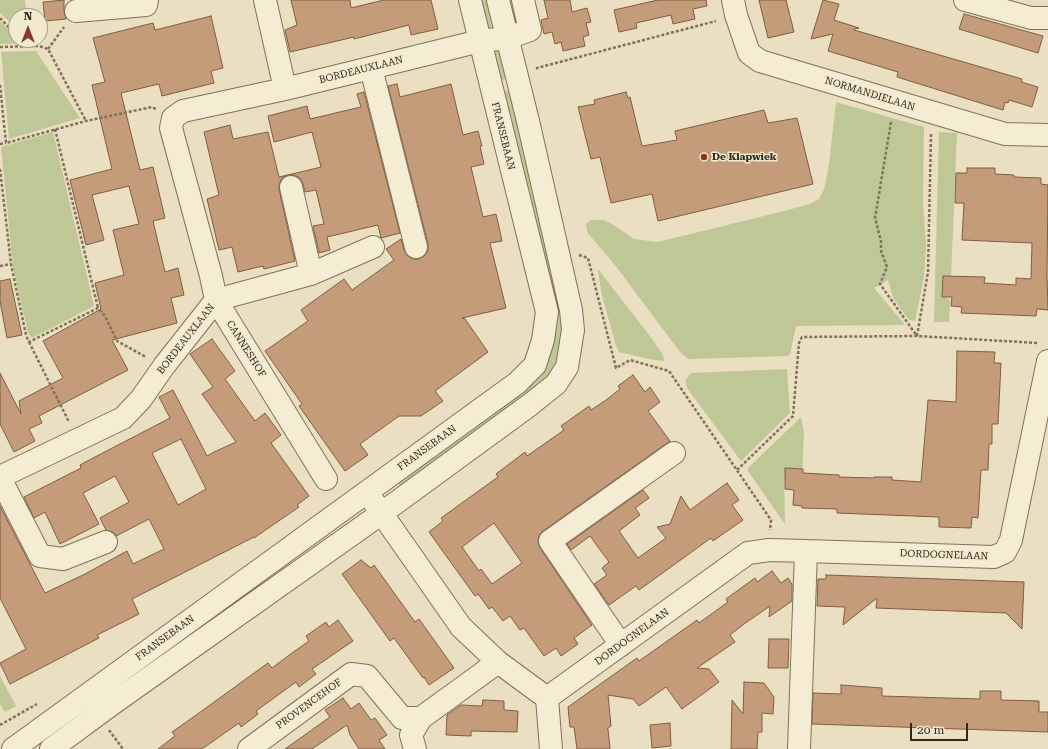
<!DOCTYPE html>
<style>
body{margin:0}
#map{position:relative;width:1048px;height:749px;overflow:hidden;background:#eadfc0;font-family:"Roboto Serif",serif}
canvas{display:block}
.north{position:absolute;left:8px;top:8px;width:40px;height:40px;box-sizing:border-box;background:#f2eacf;border:1px solid #a59c88;border-radius:50%;rotate:0deg;font-size:11px;font-weight:700;line-height:16px;text-align:center;color:#32281d}
.north::after{content:'';display:block;margin:auto;width:14px;height:18px;background:#8b332f;clip-path:polygon(50% 0,100% 100%,50% 72%,0 100%)}
.scale{position:absolute;left:910px;top:723px;width:58px;height:18px;box-sizing:border-box;border:2px solid #32281d;border-top:0;padding-left:5px;font-size:12px;line-height:14px;white-space:nowrap;color:#32281d;-webkit-text-stroke:3px #f2eacf;paint-order:stroke}
</style>
<div id="map">
<canvas width="1048" height="749"></canvas>
<div class="north">N</div>
<div class="scale">20 m</div>
</div>
<script>
const ctx = document.querySelector('canvas').getContext('2d');
ctx.lineJoin = 'round';
function paint(path, color) {
  ctx.fillStyle = color;
  ctx.fill(path, 'evenodd');
}
function shape(rows) {
  const path = new Path2D();
  for (const r of rows) {
    path.moveTo(r[0], r[1]);
    for (let i = 2; i < r.length; i += 2) path.lineTo(r[i], r[i + 1]);
  }
  return path;
}
function trace(path, color, width, dash) {
  ctx.strokeStyle = color;
  ctx.lineWidth = width;
  ctx.lineCap = dash ? 'butt' : 'round';
  ctx.setLineDash(dash || []);
  ctx.stroke(path);
}
function drawText(font, color, halo, rows, align = 'center') {
  ctx.font = font + ' "Roboto Serif",serif';
  ctx.lineWidth = 3;
  ctx.setLineDash([]);
  ctx.textBaseline = 'middle';
  ctx.strokeStyle = halo;
  ctx.fillStyle = color;
  for (const [text, x, y, turn = 0] of rows) {
    ctx.save();
    ctx.translate(x, y);
    ctx.rotate((+turn || 0) * Math.PI / 180);
    ctx.textAlign = isNaN(turn) ? turn : align;
    if (halo) ctx.strokeText(text, 0, 0);
    ctx.fillText(text, 0, 0);
    ctx.restore();
  }
}
paint(shape([
 [0,0,25,0,27,16,16,16,16,28,0,13],
 [478,0,491,0,495,26,488,28],
 [0,21,16,38,16,40,18,40,22,44,0,44],
 [500,48,511,78,498,81,493,50],
 [36,51,80,118,9,139,1,52],
 [513,89,569,336,549,383,402,489,394,478,545,355,500,93],
 [836,102,924,127,923,202,926,244,924,277,915,321,909,320,893,298,888,280,874,288,905,325,796,326,790,354,788,356,688,359,680,352,615,265,587,232,586,224,591,220,603,220,612,224,634,239,658,242,784,211,810,204,819,199,824,189,829,165],
 [53,132,94,306,32,338,28,333,13,267,1,147],
 [939,132,957,133,951,278,947,279,946,298,950,299,949,322,934,322],
 [598,269,649,335,663,355,664,361,654,360,619,352,615,343,601,291],
 [787,369,790,413,741,461,687,388,685,381,691,373],
 [801,417,804,433,802,478,784,478,785,524,748,471,748,468],
 [0,676,16,706,5,712,0,704]
]), '#bec795');
const building = shape([
 [64,0,64,12,66,19,45,21,43,2,64,0],
 [291,0,350,0,351,8,384,0,431,0,438,29,411,35,409,25,354,39,354,37,290,52,285,30,297,25,291,0],
 [544,0,570,0,572,12,587,8,591,22,586,23,589,35,583,37,585,46,563,51,561,42,555,44,552,32,544,34,541,20,548,18,544,0],
 [658,0,706,0,707,6,693,9,695,19,673,24,671,15,636,23,637,28,619,32,614,10,658,0],
 [759,0,786,0,794,32,768,38,759,0],
 [823,0,839,4,834,20,859,28,854,29,854,30,1022,79,1021,82,1038,87,1032,107,1009,100,1008,103,1005,102,1003,110,897,77,898,72,828,51,833,34,811,39,823,0],
 [964,14,1043,36,1038,53,959,29,964,14],
 [211,16,223,68,211,71,214,83,162,96,159,84,121,93,140,170,153,167,165,218,153,221,165,272,178,268,184,295,171,298,177,323,112,340,128,370,39,416,42,423,29,429,35,441,14,452,0,424,0,373,21,414,19,401,63,378,43,341,101,309,95,283,124,275,113,230,139,224,129,186,92,195,104,240,86,245,70,180,112,169,92,85,105,82,93,38,153,23,155,30,211,16],
 [397,84,400,97,451,84,463,135,478,131,482,146,480,146,484,164,471,167,483,217,496,214,499,227,502,241,490,243,506,308,462,318,465,319,488,352,435,391,443,401,421,416,399,416,360,444,368,455,345,471,299,406,302,404,265,351,308,321,301,310,312,302,344,279,352,290,394,260,386,249,401,239,404,250,407,255,412,259,419,259,424,256,428,251,428,244,388,86,397,84],
 [364,92,400,233,381,238,378,225,327,237,330,250,319,253,313,226,324,224,316,190,305,192,303,184,300,178,294,175,288,175,282,178,279,184,279,189,295,261,264,269,263,266,238,272,232,247,219,250,207,199,219,195,204,132,230,125,233,139,268,132,279,177,305,171,321,167,312,132,274,142,268,116,307,106,310,119,361,107,357,94,364,92],
 [626,92,628,98,630,97,642,146,677,140,675,131,764,110,768,123,797,118,813,184,658,221,652,194,611,203,600,157,591,159,578,107,595,104,594,100,626,92],
 [967,168,995,168,995,174,1014,175,1014,177,1041,178,1041,184,1048,185,1047,275,1048,310,1037,309,1036,316,961,313,962,307,951,306,952,297,942,297,943,276,985,277,984,283,1016,285,1016,278,1031,279,1032,243,962,240,964,203,955,203,956,173,967,173,967,168],
 [10,279,22,335,7,338,0,301,0,281,10,279],
 [212,339,235,371,225,379,255,421,265,413,281,435,271,443,309,496,297,505,299,507,254,538,254,537,132,599,139,614,97,635,99,638,10,684,0,663,26,649,0,598,0,506,45,593,85,574,127,551,133,564,164,549,149,519,116,536,113,532,106,530,100,518,129,502,115,476,83,493,99,524,60,544,45,512,34,518,24,497,81,468,80,465,95,457,170,418,159,397,173,390,207,456,214,452,236,442,202,394,213,387,190,354,212,339],
 [181,439,206,489,178,505,152,453,181,439],
 [957,351,995,352,994,363,1001,363,998,424,992,424,992,444,989,444,988,470,981,470,978,518,972,517,971,528,939,527,939,517,837,513,837,509,802,508,802,506,793,505,794,490,785,489,785,468,803,469,803,473,839,475,839,477,874,478,874,477,892,477,892,480,921,482,928,400,956,402,957,351],
 [633,375,645,392,650,387,660,402,648,411,670,441,543,531,539,535,538,542,540,548,592,625,574,638,578,644,561,656,556,648,544,656,524,628,520,630,510,616,503,621,492,607,489,609,478,594,475,596,429,532,443,521,441,518,498,477,496,474,525,452,527,456,564,430,561,426,589,406,591,410,606,400,620,389,618,386,633,375],
 [494,523,522,563,492,584,481,569,479,571,462,547,494,523],
 [727,483,739,500,732,505,743,520,713,541,711,538,639,590,636,586,609,605,594,584,607,575,602,568,609,562,590,536,571,550,567,544,643,490,649,498,635,508,640,515,619,531,638,558,666,538,657,527,670,524,681,496,690,510,727,483],
 [361,560,371,568,374,565,415,622,419,619,454,668,429,685,424,677,423,678,394,638,390,641,342,574,361,560],
 [772,571,781,583,788,578,792,584,792,601,769,617,770,606,744,624,730,635,735,642,697,668,709,669,719,682,682,709,666,687,639,706,633,699,608,695,611,726,607,729,608,729,610,749,577,749,574,727,570,727,568,707,637,658,639,661,697,620,699,623,728,602,726,599,755,578,757,582,772,571],
 [826,575,1024,582,1022,629,1006,613,876,608,877,598,843,625,845,607,817,606,818,579,826,579,826,575],
 [338,620,353,641,312,669,316,674,299,687,296,682,256,711,258,714,241,727,239,723,202,749,158,749,175,736,172,732,192,718,268,663,272,668,292,653,309,641,306,636,326,622,329,627,338,620],
 [769,639,789,639,788,668,768,668,769,639],
 [744,682,764,683,774,697,773,714,762,713,762,732,758,732,757,749,731,749,732,700,743,714,744,682],
 [841,685,882,688,882,696,980,699,980,691,1001,691,1001,700,1039,701,1039,712,1048,712,1048,732,812,724,813,693,841,694,841,685],
 [343,698,351,709,359,703,371,720,375,718,387,735,379,740,385,749,359,749,350,735,347,725,312,749,285,749,330,717,325,710,343,698],
 [483,700,504,701,504,710,518,711,517,732,471,731,471,736,446,735,447,715,461,705,482,706,483,700],
 [670,723,671,746,652,748,650,725,670,723]
]);
paint(building, '#c59c79');
trace(building, '#7f5d41', 1);
const minor = shape([
 [265,0,285,89],
 [733,0,736,15,749,53,760,61,1005,134,1048,135],
 [965,0,1031,18,1048,18],
 [76,11,146,5,147,0],
 [371,68,416,247],
 [291,187,311,274],
 [0,477,123,418,141,399,164,366,216,300,211,276,171,128,173,118,183,111,285,89,480,41,507,38,530,30,523,0],
 [0,478,40,556,63,559,106,542],
 [326,479,216,300,311,274,373,247],
 [373,501,461,627,498,662,547,698],
 [621,645,550,541,674,453],
 [13,749,517,383,535,365,543,340,547,312,470,0],
 [51,749,112,704,382,513,531,404,556,384,567,367,573,330,571,310,528,121,498,0],
 [249,749,351,674,367,676,402,718,421,718,498,662],
 [415,749,411,735,421,718],
 [551,749,547,698,748,553,769,550,806,551,994,557,1005,552,1011,540,1048,361],
 [799,749,806,551]
]);
trace(minor, '#81715a', 24);
trace(shape([
 [0,18,16,35],
 [21,40,27,46],
 [0,47,39,46,48,49,86,121],
 [48,49,64,27],
 [538,69,537,68,716,21],
 [0,85,6,143,86,121,152,107,156,109],
 [891,122,875,218,881,241,881,251,887,267,880,284,917,336],
 [55,129,98,308],
 [0,144,6,143],
 [0,169,11,264,26,335,29,342,98,308,105,316,117,341,146,357],
 [579,255,588,258,616,368,630,360,669,371,771,520,770,530],
 [0,266,11,264],
 [917,336,928,272,931,134],
 [29,342,69,422],
 [737,470,793,416,799,343,802,337,917,336,1038,343],
 [0,725,37,704],
 [109,730,123,749]
]), '#81715a', 2.5, [3, 2]);
trace(minor, '#f5edd3', 22);
for (const [x, y, r, color] of [
 [704,157,4,"#8b332f"]
]) {
  const dot = new Path2D();
  dot.arc(x, y, r, 0, 2 * Math.PI);
  ctx.fillStyle = color;
  ctx.fill(dot);
  trace(dot, '#f2eacf', 1.5);
}
drawText('10px', '#32281d', '#f2eacf', [
 ["BORDEAUXLAAN",361,70,-14],
 ["NORMANDIELAAN",870,94,17],
 ["FRANSEBAAN",503,136,76],
 ["BORDEAUXLAAN",186,339,-52],
 ["CANNESHOF",246,349,58],
 ["FRANSEBAAN",427,448,-36],
 ["DORDOGNELAAN",944,555,2],
 ["DORDOGNELAAN",632,637,-36],
 ["FRANSEBAAN",165,638,-36],
 ["PROVENCEHOF",309,704,-36]
]);
drawText('bold 10px', '#32281d', '#f2eacf', [
 ["De Klapwiek",712,157]
], 'left');
</script>
